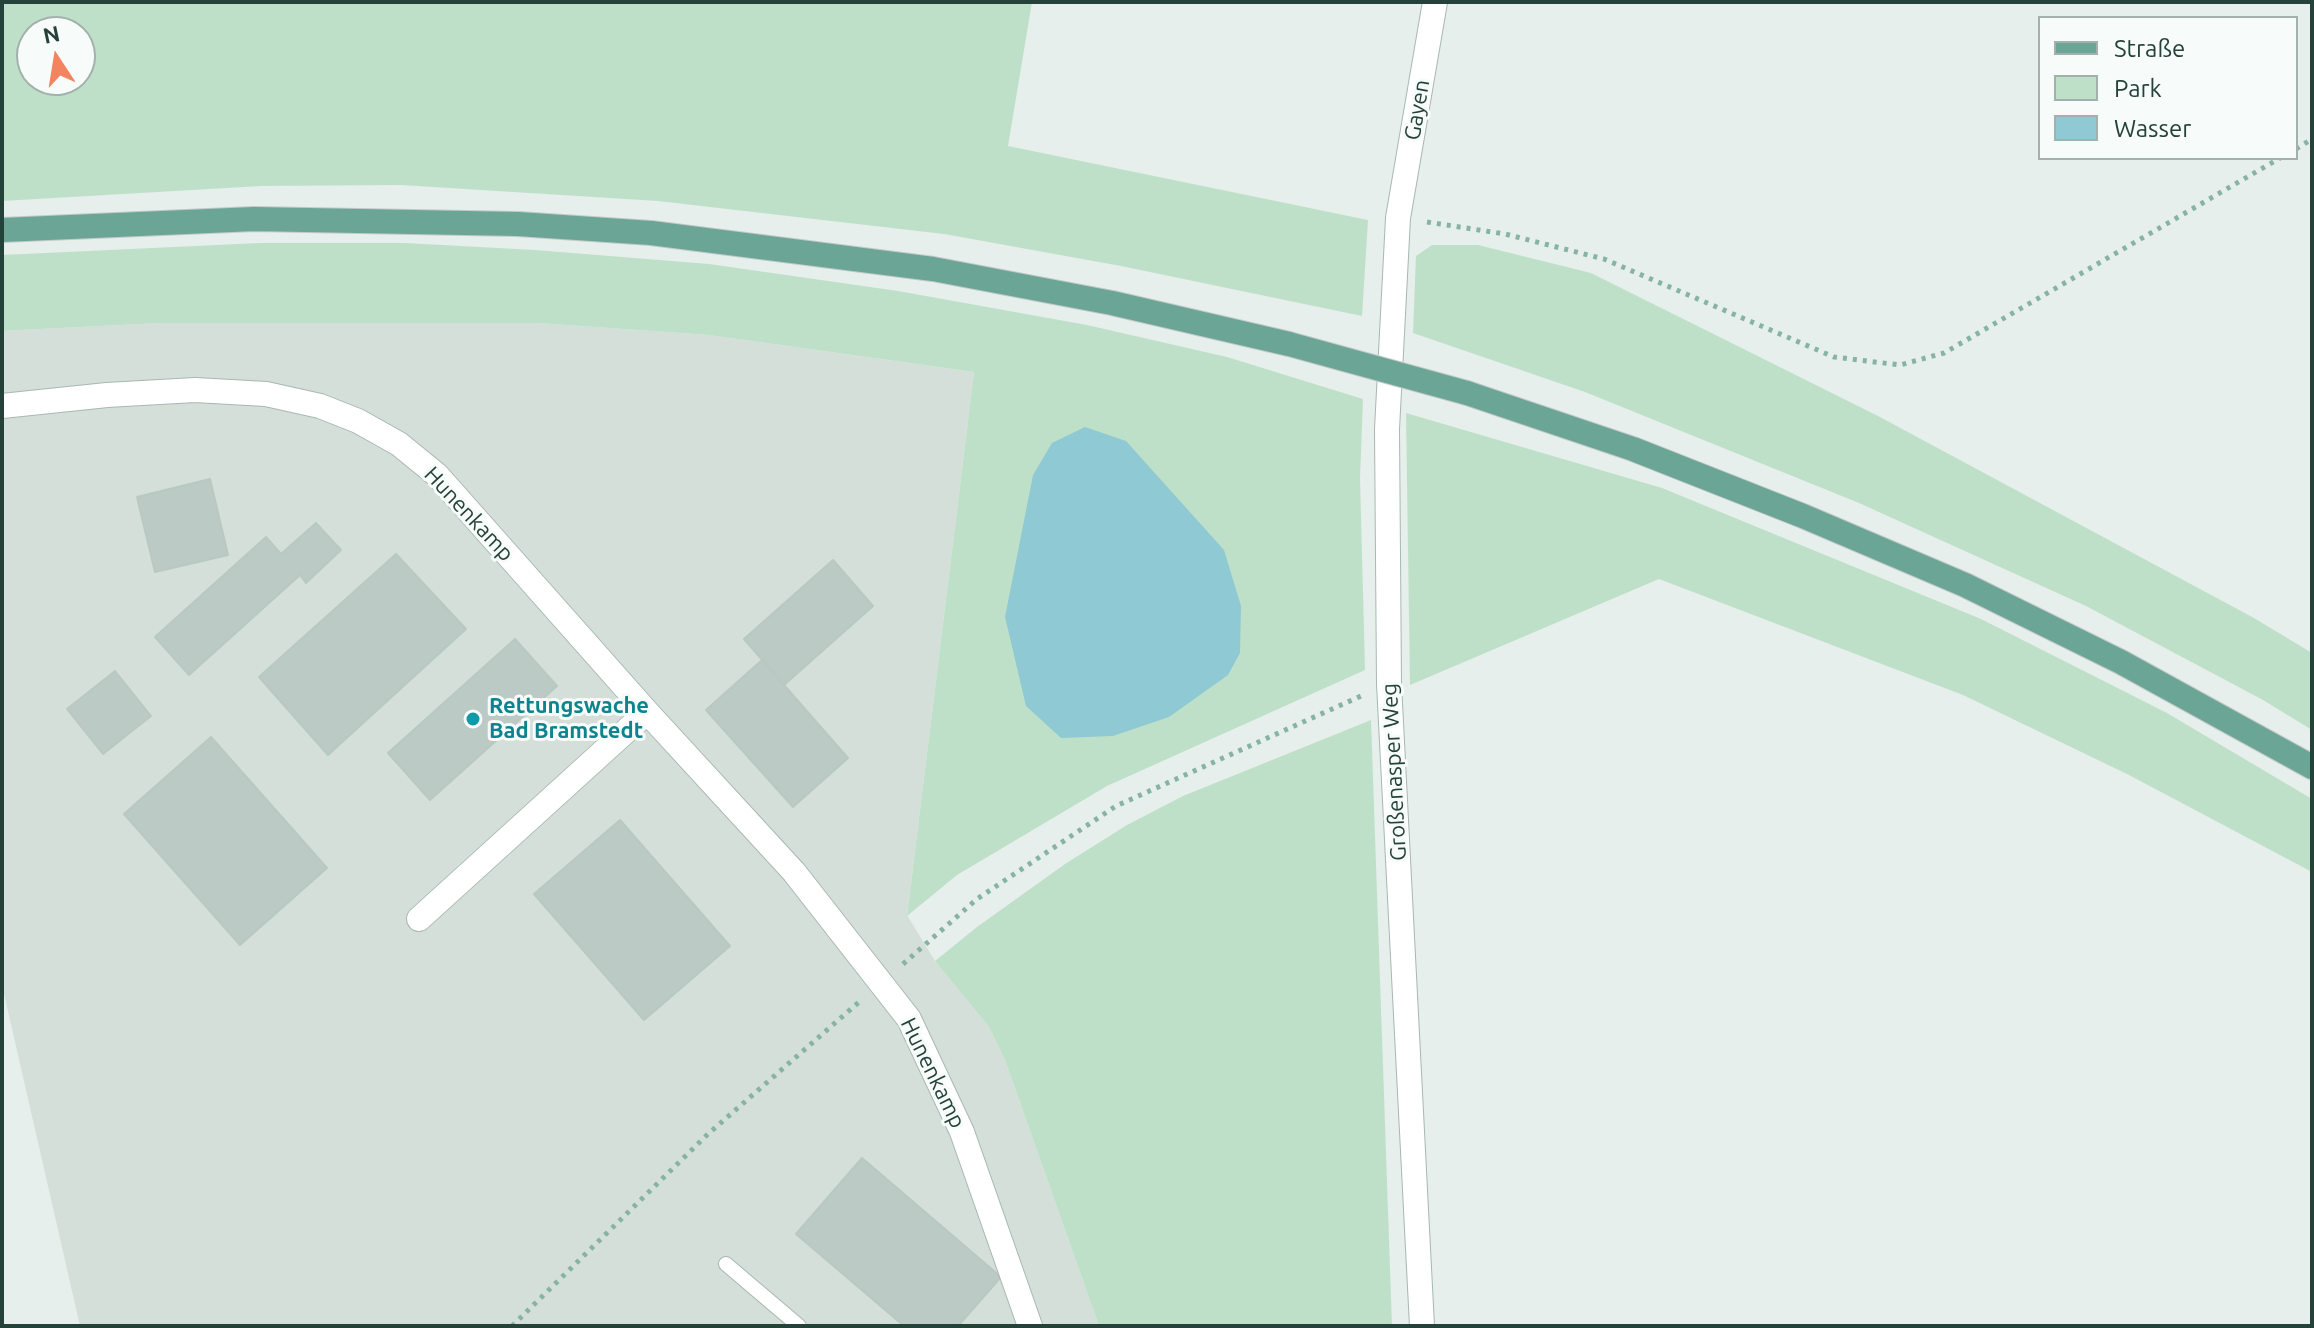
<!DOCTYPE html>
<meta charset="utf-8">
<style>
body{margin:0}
#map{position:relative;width:2314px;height:1328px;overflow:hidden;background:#e6efeb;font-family:Ubuntu,sans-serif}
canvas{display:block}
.frame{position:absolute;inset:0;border:4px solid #24423a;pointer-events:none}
.legend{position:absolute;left:2038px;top:16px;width:260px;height:144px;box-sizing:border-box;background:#f7fbf9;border:2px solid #a3b1ad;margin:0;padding:10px 14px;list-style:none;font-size:24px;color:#24423a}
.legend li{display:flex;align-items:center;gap:16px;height:40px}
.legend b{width:40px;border:2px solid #a3b1ad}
.north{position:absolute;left:16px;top:16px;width:80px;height:80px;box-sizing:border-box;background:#f7fbf9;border:2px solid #a3b1ad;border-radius:50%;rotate:348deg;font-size:22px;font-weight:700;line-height:32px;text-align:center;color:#24423a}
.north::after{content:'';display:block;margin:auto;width:28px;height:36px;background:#f4845f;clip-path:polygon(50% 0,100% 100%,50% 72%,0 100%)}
</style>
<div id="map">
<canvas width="2314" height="1328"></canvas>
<div class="frame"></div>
<ul class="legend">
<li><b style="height:10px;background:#6aa596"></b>Straße</li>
<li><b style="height:22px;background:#bfe0c8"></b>Park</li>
<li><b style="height:22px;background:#8ec9d4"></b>Wasser</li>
</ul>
<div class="north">N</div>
</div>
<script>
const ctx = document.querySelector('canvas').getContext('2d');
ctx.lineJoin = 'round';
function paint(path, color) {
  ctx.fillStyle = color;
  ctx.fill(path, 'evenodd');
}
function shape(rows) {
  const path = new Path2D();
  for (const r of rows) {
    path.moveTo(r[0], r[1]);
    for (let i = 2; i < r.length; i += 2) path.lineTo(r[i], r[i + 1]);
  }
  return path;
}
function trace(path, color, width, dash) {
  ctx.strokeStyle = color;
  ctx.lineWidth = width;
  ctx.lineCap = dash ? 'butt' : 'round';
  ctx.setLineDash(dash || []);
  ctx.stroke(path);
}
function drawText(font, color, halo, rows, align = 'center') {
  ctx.font = font + ' Ubuntu,sans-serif';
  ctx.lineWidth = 6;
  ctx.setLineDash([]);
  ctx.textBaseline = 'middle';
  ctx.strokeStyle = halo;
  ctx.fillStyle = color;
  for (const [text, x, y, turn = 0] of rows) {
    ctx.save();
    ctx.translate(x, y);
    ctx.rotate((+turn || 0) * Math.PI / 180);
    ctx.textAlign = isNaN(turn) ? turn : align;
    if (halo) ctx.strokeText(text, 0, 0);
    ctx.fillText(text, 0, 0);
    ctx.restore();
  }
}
paint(shape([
 [160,323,538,323,709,335,974,372,907,915,935,961,989,1027,1005,1060,1099,1326,80,1326,2,985,2,331]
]), '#d4dfda');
paint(shape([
 [6,2,1032,2,1008,146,1368,220,1362,316,1121,266,944,234,658,201,401,185,261,186,2,201,2,3],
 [32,32,80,32,80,80,32,80],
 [260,243,405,243,535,250,709,264,898,291,1087,325,1227,357,1363,399,1360,478,1365,670,1107,786,957,875,907,916,974,372,709,335,538,323,160,323,2,331,2,255],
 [1432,245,1478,245,1591,273,1878,416,2254,618,2312,653,2312,730,2263,700,2086,606,1859,503,1585,392,1413,333,1416,256],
 [1406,413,1662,488,1981,619,2167,713,2312,799,2312,872,2129,775,1963,695,1659,579,1410,685],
 [1371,720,1392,1326,1099,1326,1005,1060,989,1027,935,961,977,927,1065,864,1127,825,1183,796]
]), '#bfe0c8');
paint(shape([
 [1085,427,1126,441,1224,550,1241,606,1240,653,1228,675,1169,717,1113,736,1061,738,1026,706,1005,617,1033,475,1052,443]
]), '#8ec9d4');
const building = shape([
 [210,479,228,555,155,572,137,497,210,479],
 [316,523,341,550,306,583,300,575,189,675,155,637,266,537,281,554,316,523],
 [396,554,466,629,328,755,259,677,396,554],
 [833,560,873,606,784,685,744,639,833,560],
 [515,639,557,686,430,800,388,753,515,639],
 [762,660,848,758,793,807,706,710,762,660],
 [115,671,151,716,103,754,67,709,115,671],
 [211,737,327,868,240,945,124,814,211,737],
 [620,820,730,946,644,1020,534,894,620,820],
 [862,1158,1001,1277,958,1326,904,1326,796,1234,862,1158]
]);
paint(building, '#bbcac4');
trace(building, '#b8c9c2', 2);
const service = shape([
 [726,1264,799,1326]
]);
const minor = shape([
 [2,406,107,395,195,390,266,394,320,406,358,421,399,444,437,475,647,712,794,872,909,1019,962,1132,1030,1326],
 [419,919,647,712],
 [1422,1326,1389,684,1387,429,1398,218,1435,2]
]);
const primary = shape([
 [2,230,254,219,518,224,651,233,933,269,1112,303,1289,344],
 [1467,393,1633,449,1803,516,1965,585,2121,662,2312,767]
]);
trace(service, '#a8b8b2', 16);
trace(minor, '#a8b8b2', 26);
trace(primary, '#c2cac8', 26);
trace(shape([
 [2296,149,2312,139],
 [1427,222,1505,234,1604,259,1834,357,1900,365,1944,353,2280,158],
 [903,964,977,899,1116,806,1361,696],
 [512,1326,708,1134,859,1002]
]), '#86b3a5', 5, [4, 6]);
trace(service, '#fff', 14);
trace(minor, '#fff', 24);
trace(primary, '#6aa596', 24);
const primaryBridge = shape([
 [1289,344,1467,393]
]);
trace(primaryBridge, '#c2cac8', 26, []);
trace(primaryBridge, '#6aa596', 24);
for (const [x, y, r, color] of [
 [473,719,8,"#0f9aa8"]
]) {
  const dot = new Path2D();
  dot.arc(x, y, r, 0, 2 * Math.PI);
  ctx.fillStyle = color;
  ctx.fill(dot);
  trace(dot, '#f7fbf9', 3);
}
drawText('22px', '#24423a', '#f7fbf9', [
 ["Gayen",1417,110,-80],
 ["Hunenkamp",469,514,47],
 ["Großenasper Weg",1394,772,-93],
 ["Hunenkamp",933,1073,64]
]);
drawText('bold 22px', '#0d838f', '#f7fbf9', [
 ["Rettungswache",489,706],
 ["Bad Bramstedt",489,731]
], 'left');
</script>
